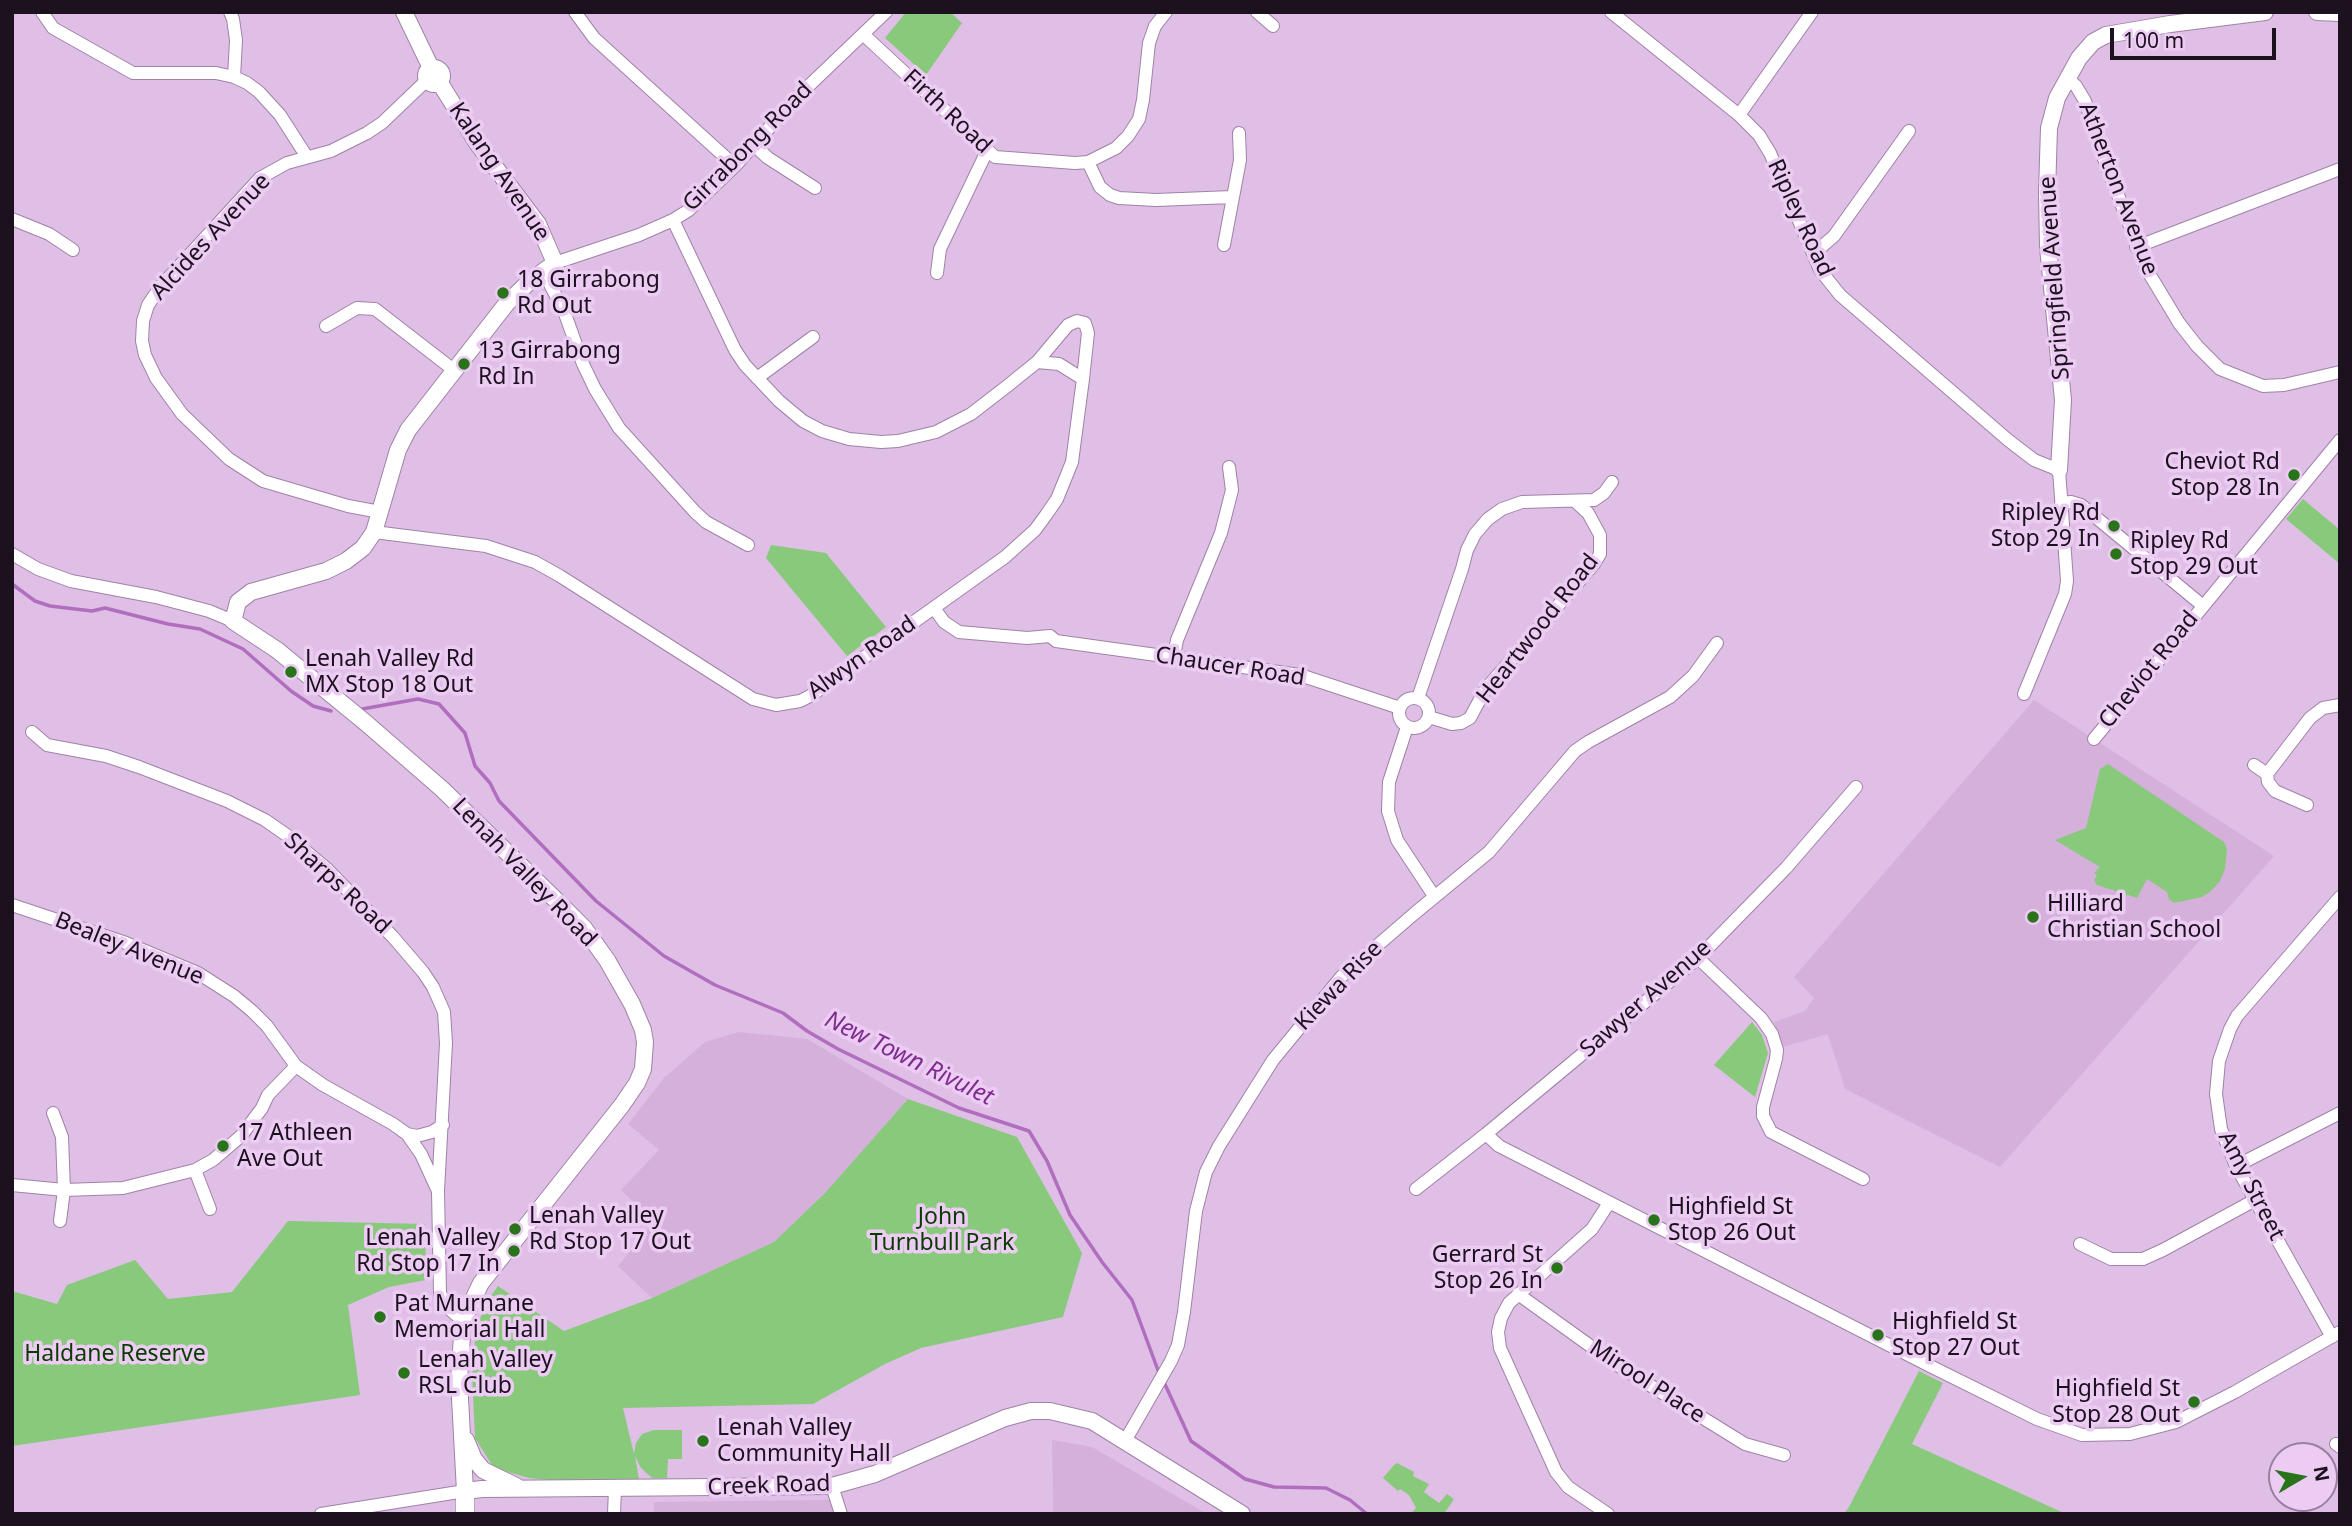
<!DOCTYPE html>
<style>
body{margin:0}
#map{position:relative;width:2352px;height:1526px;overflow:hidden;background:#dfbfe6;font-family:"Noto Sans",sans-serif}
canvas{display:block}
.frame{position:absolute;inset:0;border:14px solid #1c111f;pointer-events:none}
.north{position:absolute;left:2268px;top:1442px;width:70px;height:70px;box-sizing:border-box;background:#edccf3;border:2px solid #99819e;border-radius:50%;rotate:80deg;font-size:19px;font-weight:700;line-height:28px;text-align:center;color:#1c111f}
.north::after{content:'';display:block;margin:auto;width:24px;height:32px;background:#29741a;clip-path:polygon(50% 0,100% 100%,50% 72%,0 100%)}
.scale{position:absolute;left:2110px;top:28px;width:166px;height:32px;box-sizing:border-box;border:4px solid #1c111f;border-top:0;padding-left:9px;font-size:21px;line-height:24px;white-space:nowrap;color:#1c111f;-webkit-text-stroke:5px #edccf3;paint-order:stroke}
</style>
<div id="map">
<canvas width="2352" height="1526"></canvas>
<div class="frame"></div>
<div class="north">N</div>
<div class="scale">100 m</div>
</div>
<script>
const ctx = document.querySelector('canvas').getContext('2d');
ctx.lineJoin = 'round';
function paint(path, color) {
  ctx.fillStyle = color;
  ctx.fill(path, 'evenodd');
}
function shape(rows) {
  const path = new Path2D();
  for (const r of rows) {
    if (r.length === 3) {
      path.moveTo(r[0] + r[2], r[1]);
      path.arc(r[0], r[1], r[2], 0, 2 * Math.PI);
      continue;
    }
    path.moveTo(r[0], r[1]);
    for (let i = 2; i < r.length; i += 2) path.lineTo(r[i], r[i + 1]);
  }
  return path;
}
function trace(path, color, width, dash) {
  ctx.strokeStyle = color;
  ctx.lineWidth = width;
  ctx.lineCap = dash ? 'butt' : 'round';
  ctx.setLineDash(dash || []);
  ctx.stroke(path);
}
function drawText(font, color, halo, rows, align = 'center') {
  ctx.font = font + ' "Noto Sans",sans-serif';
  ctx.lineWidth = 7;
  ctx.setLineDash([]);
  ctx.textBaseline = 'middle';
  ctx.strokeStyle = halo;
  ctx.fillStyle = color;
  for (const [text, x, y, turn = 0] of rows) {
    ctx.save();
    ctx.translate(x, y);
    ctx.rotate((+turn || 0) * Math.PI / 180);
    ctx.textAlign = isNaN(turn) ? turn : align;
    if (halo) ctx.strokeText(text, 0, 0);
    ctx.fillText(text, 0, 0);
    ctx.restore();
  }
}
paint(shape([
 [2034,700,2274,856,2000,1167,1845,1089,1828,1034,1783,1047,1774,1022,1805,1011,1814,998,1794,977],
 [739,1032,807,1039,908,1099,825,1193,774,1242,652,1298,618,1266,654,1222,621,1190,659,1150,628,1124,664,1078,705,1042],
 [1052,1440,1092,1447,1207,1514,1053,1514],
 [829,1500,833,1514,654,1514,654,1502]
]), '#d4b0db');
paint(shape([
 [906,12,950,12,962,23,926,75,885,38],
 [2303,499,2340,530,2340,564,2286,519],
 [771,545,826,553,886,627,847,656,766,558],
 [2108,764,2224,842,2227,849,2225,869,2220,881,2211,891,2202,897,2174,903,2169,899,2167,892,2147,879,2137,898,2097,885,2094,880,2097,875,2094,873,2100,867,2055,840,2086,828,2100,769],
 [1752,1022,1762,1035,1768,1053,1755,1097,1714,1065],
 [908,1099,1017,1137,1082,1253,1063,1317,921,1348,885,1364,813,1404,623,1408,634,1454,636,1443,642,1434,654,1430,682,1430,682,1459,668,1459,667,1478,652,1478,641,1468,635,1456,639,1479,549,1480,529,1478,494,1468,475,1438,472,1375,476,1328,488,1300,498,1286,564,1331,652,1298,774,1242,825,1193],
 [288,1221,425,1224,426,1280,389,1287,348,1305,360,1395,12,1446,12,1291,57,1304,67,1285,135,1260,168,1299,232,1292],
 [1919,1371,1943,1383,1912,1444,2066,1514,1844,1514,1849,1507],
 [1397,1463,1414,1472,1413,1476,1429,1484,1424,1492,1439,1503,1447,1494,1454,1499,1444,1514,1410,1514,1416,1508,1409,1495,1400,1489,1398,1491,1383,1478,1394,1465]
]), '#88c97c');
trace(shape([
 [12,584,35,601,50,606,92,611,105,608,168,624,200,629,243,649,291,691,313,706,331,711],
 [362,709,418,699,439,704,465,733,475,766,490,783,499,801,596,901,664,956,715,985,783,1013,807,1031,838,1049,959,1108,1029,1131,1047,1161,1070,1215,1102,1262,1132,1300,1159,1373],
 [1163,1380,1191,1441,1245,1479,1274,1487,1326,1488,1350,1500,1367,1514]
]), '#b16ebf', 3.5);
const minor = shape([
 [42,12,53,28,133,73,216,73,234,77,247,83,259,92,280,115,307,157],
 [230,12,233,19,236,40,234,77],
 [575,12,594,38,735,166],
 [1257,12,1273,26],
 [1611,12,1739,115,1759,135,1770,153,1820,270,1840,295,2008,440,2034,460,2059,470,2067,581,2065,594,2024,694],
 [864,35,995,157,1075,163,1088,162,1100,187,1110,195,1119,198,1156,200,1232,197],
 [2067,78,2076,86,2085,101,2104,159,2147,270,2179,323,2197,346,2220,369,2263,386,2284,385,2340,372],
 [1739,115,1812,12],
 [754,145,768,158,815,188],
 [1088,162,1116,148,1128,136,1139,119,1143,100,1149,43,1155,26,1166,12],
 [12,219,49,234,73,250],
 [673,220,735,350,745,365,779,401,803,421,822,431,849,439,881,442,898,441,936,432,971,414,1006,387,1037,362,1068,325,1077,321,1085,323,1088,333,1083,379],
 [1224,245,1240,160,1239,133],
 [2136,247,2340,169],
 [1813,254,1834,236,1909,131],
 [555,263,639,235,673,220,689,210,735,166,796,98,886,12],
 [543,271,564,311,583,364,595,389,619,428,695,512,706,522,748,545],
 [937,273,940,249,987,151],
 [326,326,357,308,375,309,455,371],
 [757,378,813,337],
 [2061,503,2071,502,2081,505,2202,605],
 [380,512,348,506,263,481,229,459,182,414,156,378,145,355,142,341,143,321,148,305,161,286,260,178,287,163,331,151,367,133,382,123,427,80],
 [374,532,486,546,535,562,560,576,753,699,776,705,800,701,810,696,1005,557,1035,530,1046,515,1057,499,1072,462,1083,379,1059,364,1037,362],
 [12,554,38,569,71,581,156,597,209,611,233,621],
 [934,608,944,622,959,632,1027,638,1050,636,1056,641,1300,675,1400,708],
 [1174,656,1177,640,1221,533,1232,490,1229,467],
 [1418,698,1462,569,1467,550,1475,534,1488,519,1502,509,1522,502,1594,500,1604,493,1612,482],
 [1414,713,15],
 [1429,717,1452,724,1461,723,1470,718,1485,690,1594,564,1600,554,1600,535,1588,513,1576,502],
 [1407,727,1389,782,1388,811,1397,840,1434,896],
 [32,732,47,745,106,756,139,767,227,801,265,820,288,836,326,868,393,937,423,972,433,987,444,1012,446,1043,438,1191],
 [2094,739,2340,440],
 [2254,765,2267,774],
 [2307,805,2275,791,2268,782,2267,774,2310,718,2323,708,2340,705],
 [12,905,126,943,198,973,234,996,252,1011,267,1026,296,1066],
 [1698,958,1761,1018,1772,1034,1777,1050,1776,1059,1763,1107,1763,1116,1771,1132,1863,1179],
 [53,1113,62,1137,64,1190,60,1221],
 [407,1134,417,1136,432,1132,443,1125],
 [1486,1134,1499,1146,1930,1366,2037,1419,2082,1435,2130,1434,2176,1422,2235,1392,2340,1332],
 [2236,1166,2340,1113],
 [195,1170,210,1209],
 [12,1185,64,1190,123,1188,195,1170,213,1160,241,1136,262,1108,268,1095,296,1066,323,1085,393,1124,407,1134,421,1154,438,1191,440,1293,446,1306,463,1321],
 [1416,1189,1486,1134,1698,958,1786,868,1856,787],
 [2080,1244,2111,1259,2143,1259,2163,1250,2255,1200],
 [1518,1294,1614,1363,1745,1444,1784,1455],
 [2332,1337,2236,1166,2221,1129,2216,1094,2219,1061,2230,1029,2237,1016,2340,897],
 [1125,1441,1171,1361,1178,1345,1184,1312,1196,1211,1206,1172,1219,1146,1273,1060,1342,976,1415,913,1489,852,1575,751,1588,742,1670,697,1693,676,1717,643],
 [2336,1444,2340,1447],
 [832,1486,841,1514],
 [321,1514,465,1491],
 [614,1514,615,1489],
 [1608,1514,1568,1487,1556,1472,1500,1348,1498,1332,1501,1318,1509,1303,1592,1229,1609,1203]
]);
const tertiary = shape([
 [404,12,431,68],
 [2317,12,2340,13],
 [434,76,8],
 [440,83,477,143,538,224,555,263,530,281,507,303,408,430,398,450,374,532,363,548,346,561,326,571,251,592,238,602,233,621,277,650,366,723,442,789,562,906,584,928,607,960,632,1004,643,1030,645,1042,643,1069,637,1083,622,1105,481,1283,463,1321,459,1380,465,1491,482,1489,832,1486,875,1474,1005,1418,1031,1411,1050,1411,1092,1421,1242,1514],
 [2059,470,2063,400,2048,247,2047,192,2049,128,2057,98,2079,58,2093,42,2106,35,2170,24,2265,12],
 [466,1440,474,1459,483,1470,516,1486]
]);
const secondary = shape([
 [465,1491,465,1514]
]);
trace(minor, '#a082a6', 14);
trace(tertiary, '#a082a6', 18);
trace(secondary, '#a082a6', 19);
trace(minor, '#fff', 12);
trace(tertiary, '#fff', 16);
trace(secondary, '#fff', 18);
for (const [x, y, r, color] of [
 [503,293,7,"#29741a"],
 [464,364,7,"#29741a"],
 [2294,475,7,"#29741a"],
 [2114,526,7,"#29741a"],
 [2116,554,7,"#29741a"],
 [291,672,7,"#29741a"],
 [2033,917,7,"#29741a"],
 [223,1146,7,"#29741a"],
 [1654,1220,7,"#29741a"],
 [515,1229,7,"#29741a"],
 [514,1251,7,"#29741a"],
 [1557,1268,7,"#29741a"],
 [380,1317,7,"#29741a"],
 [1878,1335,7,"#29741a"],
 [404,1373,7,"#29741a"],
 [2194,1402,7,"#29741a"],
 [703,1441,7,"#29741a"]
]) {
  const dot = new Path2D();
  dot.arc(x, y, r, 0, 2 * Math.PI);
  ctx.fillStyle = color;
  ctx.fill(dot);
  trace(dot, '#edccf3', 2.5);
}
drawText('23px', '#1c111f', '#edccf3', [
 ["Firth Road",947,112,43],
 ["Girrabong Road",748,147,-45],
 ["Kalang Avenue",499,172,56],
 ["Atherton Avenue",2118,189,69],
 ["Ripley Road",1800,218,65],
 ["Alcides Avenue",211,237,-47],
 ["Springfield Avenue",2055,278,-94],
 ["Heartwood Road",1538,629,-52],
 ["Alwyn Road",862,658,-35],
 ["Chaucer Road",1230,667,9],
 ["Cheviot Road",2149,670,-51],
 ["Lenah Valley Road",524,873,46],
 ["Sharps Road",337,884,43],
 ["Bealey Avenue",129,949,22],
 ["Kiewa Rise",1339,986,-46],
 ["Sawyer Avenue",1646,999,-41],
 ["Amy Street",2251,1186,63],
 ["Mirool Place",1647,1382,33],
 ["Creek Road",769,1486,-2]
]);
drawText('23px', '#1c111f', '#edccf3', [
 ["18 Girrabong",517,280],
 ["Rd Out",517,306],
 ["13 Girrabong",478,351],
 ["Rd In",478,377],
 ["Cheviot Rd",2280,462,"right"],
 ["Stop 28 In",2280,488,"right"],
 ["Ripley Rd",2100,513,"right"],
 ["Stop 29 In",2100,539,"right"],
 ["Ripley Rd",2130,541],
 ["Stop 29 Out",2130,567],
 ["Lenah Valley Rd",305,659],
 ["MX Stop 18 Out",305,685],
 ["Hilliard",2047,904],
 ["Christian School",2047,930],
 ["17 Athleen",237,1133],
 ["Ave Out",237,1159],
 ["Highfield St",1668,1207],
 ["Stop 26 Out",1668,1233],
 ["Lenah Valley",529,1216],
 ["Rd Stop 17 Out",529,1242],
 ["Lenah Valley",500,1238,"right"],
 ["Rd Stop 17 In",500,1264,"right"],
 ["Gerrard St",1543,1255,"right"],
 ["Stop 26 In",1543,1281,"right"],
 ["Pat Murnane",394,1304],
 ["Memorial Hall",394,1330],
 ["Highfield St",1892,1322],
 ["Stop 27 Out",1892,1348],
 ["Lenah Valley",418,1360],
 ["RSL Club",418,1386],
 ["Highfield St",2180,1389,"right"],
 ["Stop 28 Out",2180,1415,"right"],
 ["Lenah Valley",717,1428],
 ["Community Hall",717,1454]
], 'left');
drawText('23px', '#0a3c01', '#edccf3', [
 ["John",942,1217],
 ["Turnbull Park",942,1243],
 ["Haldane Reserve",115,1354]
]);
drawText('italic 24px', '#7e2c8e', '#edccf3', [
 ["New Town Rivulet",909,1059,26]
]);
</script>
